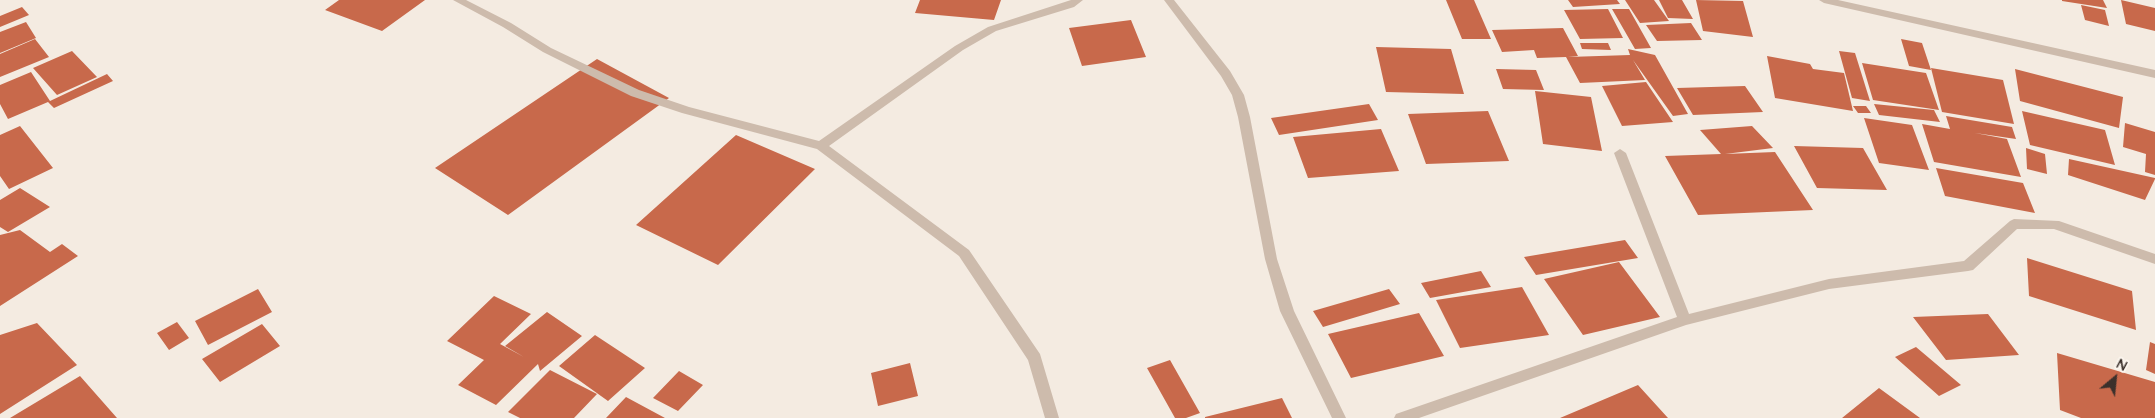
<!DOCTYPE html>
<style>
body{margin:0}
#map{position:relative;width:2155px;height:418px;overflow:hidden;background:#f4ebe1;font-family:Quicksand,sans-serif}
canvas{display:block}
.north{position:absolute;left:2090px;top:353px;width:50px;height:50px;-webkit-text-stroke:4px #fbf5ee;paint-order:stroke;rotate:28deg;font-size:14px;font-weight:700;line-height:20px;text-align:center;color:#3b302b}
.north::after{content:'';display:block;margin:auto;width:18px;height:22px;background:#3b302b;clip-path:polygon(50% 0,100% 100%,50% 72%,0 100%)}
</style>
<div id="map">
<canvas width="2155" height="418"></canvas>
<div class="north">N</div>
</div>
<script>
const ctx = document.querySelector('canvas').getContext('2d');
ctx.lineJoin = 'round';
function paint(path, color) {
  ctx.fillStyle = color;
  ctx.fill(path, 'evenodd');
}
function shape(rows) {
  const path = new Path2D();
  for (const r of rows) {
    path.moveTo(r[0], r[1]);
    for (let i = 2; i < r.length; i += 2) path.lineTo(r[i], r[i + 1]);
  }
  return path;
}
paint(shape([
 [339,0,425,0,382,31,325,10],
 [920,0,1001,0,994,20,915,13],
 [1446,0,1474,0,1491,39,1462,39],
 [1568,0,1617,0,1620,4,1573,7],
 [1625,0,1654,0,1669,21,1640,23],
 [1659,0,1682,0,1693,19,1668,18],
 [1696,0,1743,1,1753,37,1703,31],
 [2062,0,2103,0,2107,8,2062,1],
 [2121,0,2155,8,2155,31,2126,24],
 [2081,5,2105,10,2109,26,2085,20],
 [22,7,29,15,0,27,0,16],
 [1608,9,1623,38,1580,39,1564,10],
 [1612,9,1629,9,1651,48,1635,49],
 [1131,20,1146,57,1082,66,1069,28],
 [26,22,36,38,0,53,0,32],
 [1691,23,1702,40,1657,41,1646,25],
 [1563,28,1578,56,1568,57,1630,55,1628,49,1655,55,1688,114,1673,116,1633,60,1645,80,1580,83,1566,57,1537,58,1534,50,1502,52,1492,30],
 [35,39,49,57,0,77,0,54],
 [1901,39,1922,43,1931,70,1909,66],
 [1580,43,1608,43,1611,50,1582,49],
 [1376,47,1451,49,1464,94,1386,92],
 [72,51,97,77,57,95,33,68],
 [1839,51,1855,53,1870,101,1852,98],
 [1767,56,1810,64,1813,69,1844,73,1853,111,1775,98],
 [597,59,669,98,508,215,435,168],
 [1862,63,1926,73,1939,110,1873,100],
 [1931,68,2003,80,2014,124,1942,112],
 [1496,69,1536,70,1544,90,1503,89],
 [2015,69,2123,97,2119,128,2020,101],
 [31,72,50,101,107,74,113,81,54,108,48,102,8,119,0,104,0,85],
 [1646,82,1673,122,1622,126,1602,86],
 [1745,86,1763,112,1693,115,1677,88],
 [1535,91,1591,97,1602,151,1543,144],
 [1369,104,1378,120,1279,135,1271,118],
 [1874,104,1934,110,1940,122,1879,115],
 [1853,106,1866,106,1871,113,1858,113],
 [1488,111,1509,161,1426,164,1408,114],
 [2022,111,2105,130,2115,165,2030,145],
 [1946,116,2012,127,2016,139,1975,133,2007,139,2021,177,1934,162,1922,124,1950,129],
 [1864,118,1912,125,1929,170,1879,163],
 [2125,123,2155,132,2155,175,2145,172,2146,154,2123,147],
 [20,126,53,168,9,189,0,176,0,135],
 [1752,126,1773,148,1725,154,1775,152,1813,210,1698,215,1665,156,1721,154,1700,130],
 [1381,129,1399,171,1308,178,1293,137],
 [736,135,815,169,718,265,636,225],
 [1794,146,1863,148,1887,190,1817,188],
 [2026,148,2045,154,2047,174,2027,169],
 [2069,159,2155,178,2155,179,2145,200,2068,175],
 [1936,168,2023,183,2035,213,1945,196],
 [20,188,50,207,8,232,0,227,0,200],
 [20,230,50,252,62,244,78,256,0,306,0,235],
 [1625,240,1638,258,1536,275,1524,257],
 [2027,258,2132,291,2136,330,2029,296],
 [1619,262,1660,317,1583,335,1544,279],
 [1481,271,1491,287,1430,298,1421,283],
 [1522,287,1549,335,1460,348,1436,300],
 [258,289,272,312,208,345,195,321],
 [1389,289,1400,304,1323,327,1313,311],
 [494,296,531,314,500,344,524,357,505,346,547,312,582,336,540,371,538,364,496,405,458,385,484,360,447,341],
 [1419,313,1444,356,1351,378,1328,334],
 [1988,314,2019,355,1946,360,1913,317],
 [177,322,189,338,169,350,157,333],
 [37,323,77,365,0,414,0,335],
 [262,324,280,346,220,382,202,359],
 [595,335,645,368,608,401,559,366],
 [2150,342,2155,344,2155,374,2146,370],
 [1916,347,1961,385,1939,396,1895,357],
 [2057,353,2155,382,2155,418,2081,418,2060,410],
 [1170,360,1200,413,1186,418,1175,418,1147,368],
 [910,363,918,396,878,406,871,373],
 [550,370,597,394,574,418,520,418,508,412],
 [679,371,703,385,678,411,653,398],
 [80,376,117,418,10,418],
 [1638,385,1668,418,1560,418],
 [1879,388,1920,418,1842,418],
 [626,397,665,418,606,418],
 [1282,398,1292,418,1205,418,1205,417]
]), '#c8694b');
paint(shape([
 [453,0,466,0,511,23,551,48,639,90,689,107,819,141,955,46,988,27,1071,0,1083,0,1074,7,996,31,963,50,829,146,969,250,1040,354,1059,418,1045,418,1028,360,959,256,817,149,682,113,631,96,543,52,503,27,453,0],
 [1164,0,1174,0,1230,71,1244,95,1250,117,1277,259,1294,311,1346,418,1332,418,1280,311,1265,259,1238,117,1232,95,1221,76,1164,0],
 [1819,0,1838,0,2155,70,2155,78,1824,3,1819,0],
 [1620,149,1626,153,1689,314,1829,279,1964,261,2010,221,2014,219,2059,221,2155,254,2155,264,2054,229,2017,229,1973,270,1968,271,1829,289,1686,325,1419,418,1394,418,1396,414,1677,317,1614,153,1620,149]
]), '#cdbbac');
</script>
